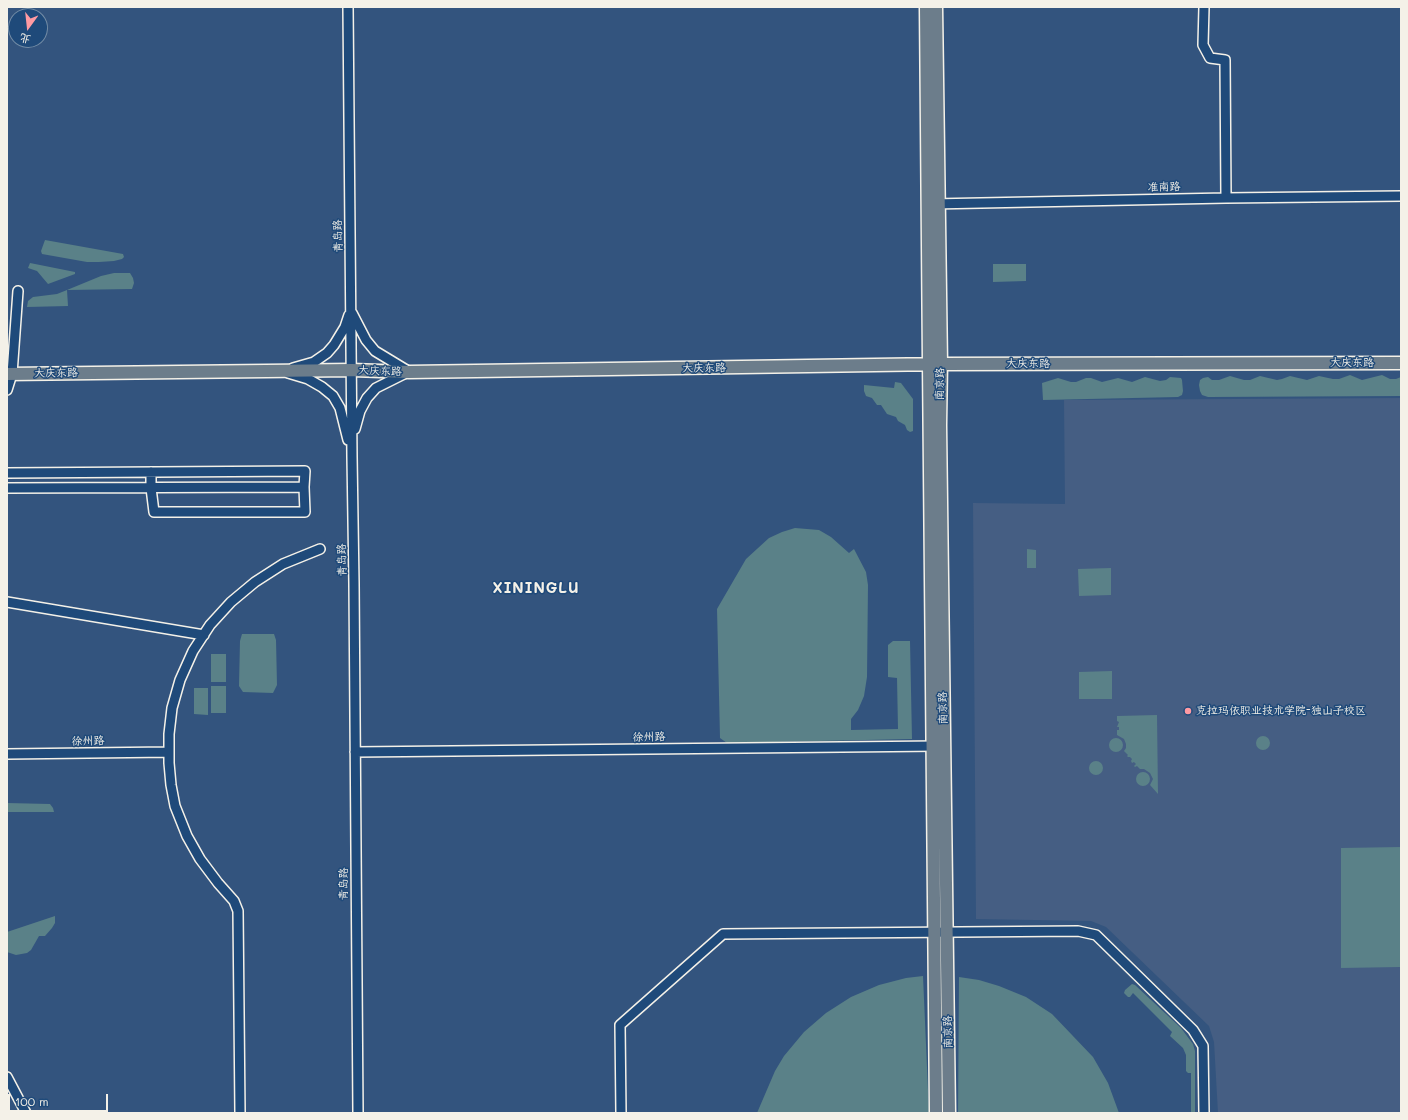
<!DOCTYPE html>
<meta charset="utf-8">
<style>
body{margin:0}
#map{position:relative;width:1408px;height:1120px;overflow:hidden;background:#33547e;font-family:Mali,"LXGW WenKai TC",sans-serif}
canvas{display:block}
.frame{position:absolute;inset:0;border:8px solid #f4f1e8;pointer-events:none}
.north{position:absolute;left:8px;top:8px;width:40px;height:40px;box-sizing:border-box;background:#1f4a7a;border:1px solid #748da6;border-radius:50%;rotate:195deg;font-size:11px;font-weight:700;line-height:16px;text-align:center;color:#f4f1e8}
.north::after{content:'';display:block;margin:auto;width:14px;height:18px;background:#ff9aa2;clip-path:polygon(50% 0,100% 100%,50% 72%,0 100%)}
.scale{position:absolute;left:8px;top:1094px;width:100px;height:18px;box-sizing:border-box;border:2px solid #f4f1e8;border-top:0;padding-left:5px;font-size:12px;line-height:14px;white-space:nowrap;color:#f4f1e8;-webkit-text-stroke:3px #1f4a7a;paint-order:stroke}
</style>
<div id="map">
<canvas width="1408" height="1120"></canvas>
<div class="frame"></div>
<div class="north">北</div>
<div class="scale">100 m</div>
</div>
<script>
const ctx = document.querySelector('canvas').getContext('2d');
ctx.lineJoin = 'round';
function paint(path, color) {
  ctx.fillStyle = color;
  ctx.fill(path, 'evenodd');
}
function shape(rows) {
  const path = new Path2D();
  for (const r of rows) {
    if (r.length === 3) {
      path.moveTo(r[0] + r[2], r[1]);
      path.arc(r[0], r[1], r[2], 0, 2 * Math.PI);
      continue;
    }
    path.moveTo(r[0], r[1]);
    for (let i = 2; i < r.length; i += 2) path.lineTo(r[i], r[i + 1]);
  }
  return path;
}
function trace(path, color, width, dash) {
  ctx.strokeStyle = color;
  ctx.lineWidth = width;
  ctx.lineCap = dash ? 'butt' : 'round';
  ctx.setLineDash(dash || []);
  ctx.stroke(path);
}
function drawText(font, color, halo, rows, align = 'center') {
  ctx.font = font + ' Mali,"LXGW WenKai TC",sans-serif';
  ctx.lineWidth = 3;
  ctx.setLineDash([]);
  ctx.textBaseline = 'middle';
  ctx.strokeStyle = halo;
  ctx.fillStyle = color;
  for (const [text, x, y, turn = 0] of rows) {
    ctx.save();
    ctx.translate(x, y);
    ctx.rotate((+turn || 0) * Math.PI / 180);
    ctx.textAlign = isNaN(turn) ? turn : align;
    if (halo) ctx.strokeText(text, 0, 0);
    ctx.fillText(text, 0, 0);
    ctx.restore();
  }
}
paint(shape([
 [1401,398,1401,1113,1218,1113,1214,1042,1209,1026,1106,927,1091,921,976,919,973,503,1065,504,1064,400]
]), '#455e83');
paint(shape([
 [45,240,123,254,124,257,122,259,114,261,99,262,87,262,42,254,41,251],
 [30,263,75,272,75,274,48,284,37,271,28,268],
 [993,264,1026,264,1026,281,993,282],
 [114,273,130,273,133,278,134,283,132,289,67,290,68,306,27,307,28,301,33,297,57,294,67,290,101,276],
 [1350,375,1362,380,1382,375,1390,379,1396,379,1401,377,1401,396,1208,397,1202,395,1200,391,1199,385,1200,380,1203,378,1208,377,1212,380,1219,380,1230,376,1244,380,1250,380,1260,376,1277,380,1282,379,1290,376,1307,380,1319,376,1333,379,1339,379],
 [1145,377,1160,381,1166,380,1170,377,1181,378,1182,380,1183,391,1182,395,1178,397,1043,400,1042,383,1058,378,1071,382,1076,382,1086,378,1091,378,1102,382,1118,378,1132,382],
 [895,382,901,383,913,399,913,431,910,432,907,430,905,425,898,421,896,417,887,414,881,405,877,405,872,398,866,396,864,391,864,385,894,388],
 [795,528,819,530,831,537,849,553,854,549,866,572,868,585,867,677,864,696,858,710,851,719,851,730,898,729,897,678,888,677,888,645,893,641,910,641,912,739,727,743,720,738,717,609,746,559,769,538,782,532],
 [1027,549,1036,550,1036,568,1027,568],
 [1111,568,1111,595,1079,596,1078,569],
 [242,634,274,634,276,640,277,685,273,693,243,692,239,686,240,641],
 [211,654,226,654,226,682,211,682],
 [1112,671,1112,699,1079,699,1079,672],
 [211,686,226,686,226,713,211,713],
 [194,688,208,688,208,715,194,714],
 [1157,715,1158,794,1150,785,1153,779,1150,773,1144,769,1140,769,1137,766,1135,767,1134,766,1136,764,1134,762,1132,763,1131,761,1132,759,1130,757,1128,757,1127,756,1128,755,1124,751,1126,748,1126,744,1124,739,1117,735,1117,730,1119,730,1119,727,1117,727,1119,722,1117,721,1117,716],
 [1263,743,7],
 [1116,745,7],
 [1096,768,7],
 [1143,779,7],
 [7,803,50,804,53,808,54,812,7,812],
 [1401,847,1401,979,1400,967,1341,968,1341,848],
 [55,916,55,923,52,928,45,936,39,936,31,950,27,953,16,955,7,952,7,932],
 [923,976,929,1113,757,1113,775,1071,784,1056,804,1032,826,1013,851,997,879,985,906,978],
 [959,977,979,980,999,986,1026,997,1052,1014,1093,1057,1108,1083,1119,1113,958,1113],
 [1132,984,1135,985,1181,1028,1193,1044,1195,1051,1195,1113,1191,1113,1191,1073,1188,1073,1186,1071,1186,1055,1183,1048,1170,1036,1172,1032,1133,993,1130,997,1128,997,1124,993,1125,990]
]), '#5a8188');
const minor = shape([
 [348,7,352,457,354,584,358,1113],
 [1204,7,1203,45,1210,58,1225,60,1226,198],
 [932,204,1226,198,1401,196],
 [352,313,366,340,375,351,408,371],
 [293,368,314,362,327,353,334,345,345,327,349,315],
 [288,373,308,379,322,387,333,396,340,408,348,440],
 [7,390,12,374,18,291],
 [355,429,360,411,367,398,376,388,406,373],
 [151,472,151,488,154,512,305,512,304,487],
 [7,473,305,471,304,487,7,488],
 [7,602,204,635],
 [355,752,939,746],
 [7,754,169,752],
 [7,1077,26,1113],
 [240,1113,238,911,234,901,218,883,200,859,187,836,175,806,171,785,169,763,169,734,172,708,180,680,193,651,210,625,231,602,255,582,283,564,320,549],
 [621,1113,620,1025,723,934,1078,931,1096,935,1193,1030,1203,1046,1204,1113]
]);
const major = shape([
 [926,7,929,365,936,1113],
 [936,7,941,364,940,425,949,1113],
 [7,374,352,370,409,372,941,364,1401,363]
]);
trace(minor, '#f4f1e8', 12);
trace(major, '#f4f1e8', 15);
trace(minor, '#1f4a7a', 9);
trace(major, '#6c7d8b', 12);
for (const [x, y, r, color] of [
 [1188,711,4,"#ff9aa2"]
]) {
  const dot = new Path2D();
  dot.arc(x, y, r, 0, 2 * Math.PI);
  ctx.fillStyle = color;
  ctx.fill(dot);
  trace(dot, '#1f4a7a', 1.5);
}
drawText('11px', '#f4f1e8', '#1f4a7a', [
 ["准南路",1164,187,-1],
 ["青岛路",338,236,-91],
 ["大庆东路",1352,363],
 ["大庆东路",1028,364],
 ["大庆东路",704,368,-1],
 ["大庆东路",380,371,2],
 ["大庆东路",56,373,-1],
 ["南京路",940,384,-89],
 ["青岛路",342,560,-91],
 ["南京路",943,708,-91],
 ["徐州路",649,737,-1],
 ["徐州路",88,741,-1],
 ["青岛路",344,884,-90],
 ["南京路",948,1032,-91]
]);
drawText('11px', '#f4f1e8', '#1f4a7a', [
 ["克拉玛依职业技术学院-独山子校区",1196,711]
], 'left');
ctx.letterSpacing = '1px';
drawText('bold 15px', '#f4f1e8', '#1f4a7a', [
 ["XININGLU",536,588]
]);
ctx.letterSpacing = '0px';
</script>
